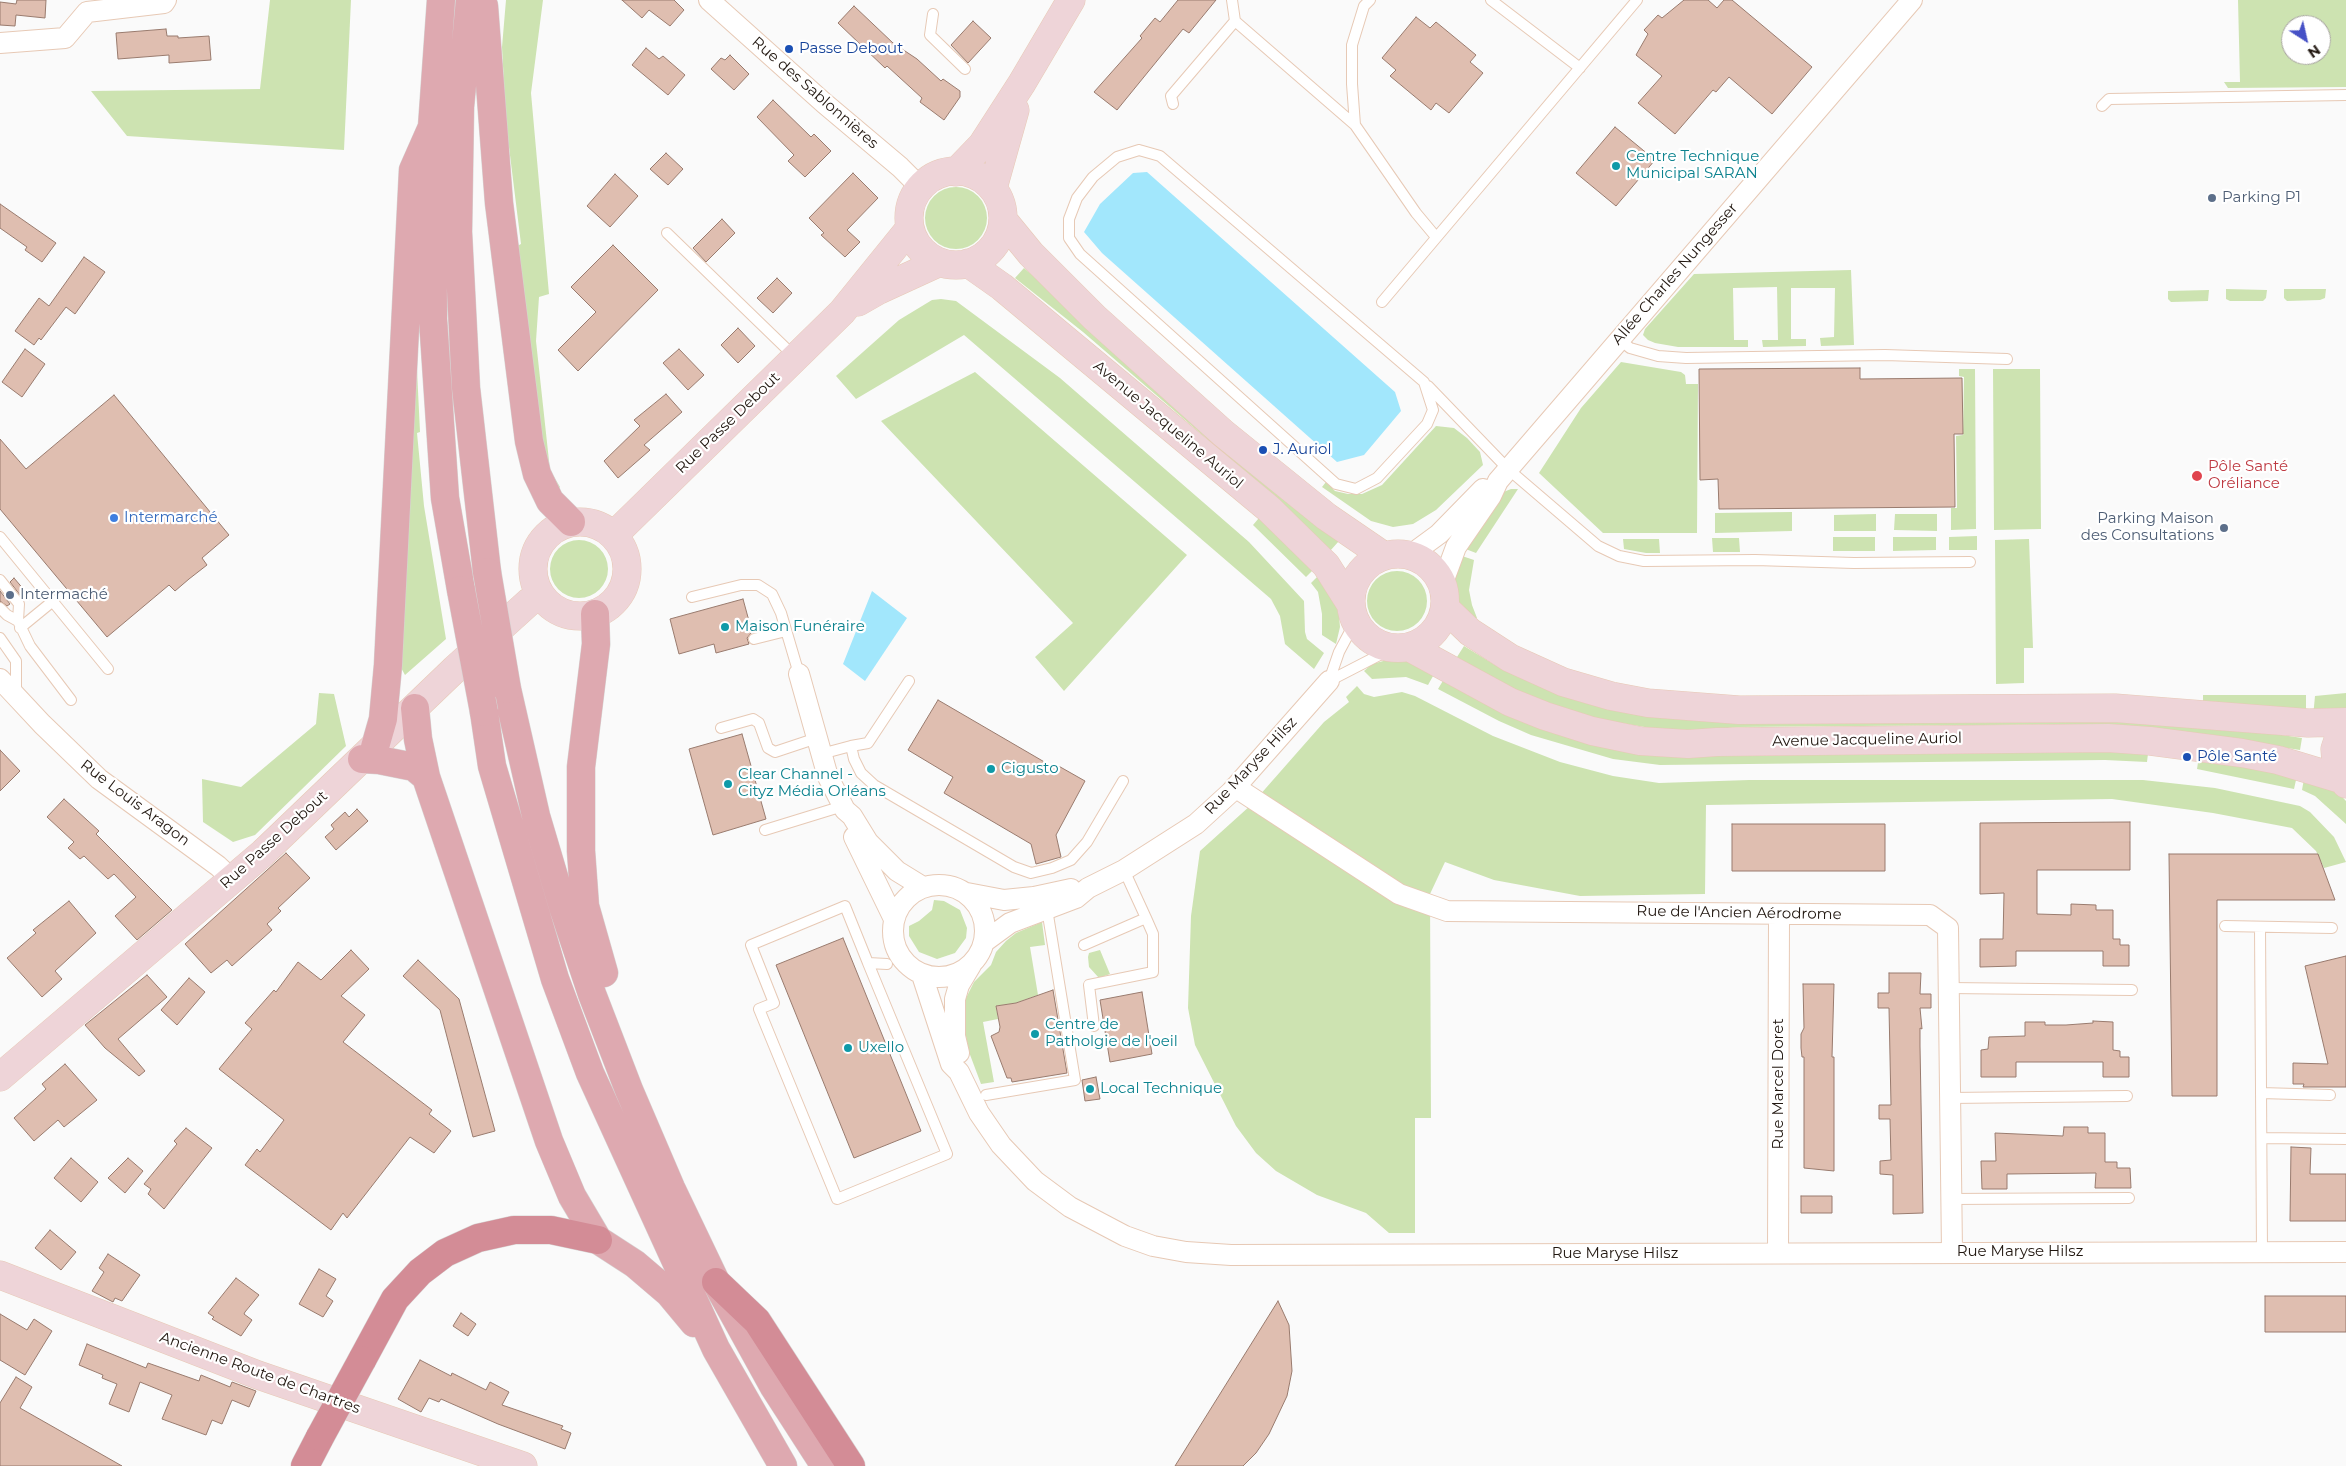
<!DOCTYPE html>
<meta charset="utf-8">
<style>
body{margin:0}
#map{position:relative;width:2346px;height:1466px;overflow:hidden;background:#fafafa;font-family:Montserrat,sans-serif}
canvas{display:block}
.north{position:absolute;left:2281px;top:15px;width:50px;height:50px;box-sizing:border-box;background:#fff;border:1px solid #a6a29f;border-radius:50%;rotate:145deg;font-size:14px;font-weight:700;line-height:20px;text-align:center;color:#211710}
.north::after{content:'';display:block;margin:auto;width:18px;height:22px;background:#4651c6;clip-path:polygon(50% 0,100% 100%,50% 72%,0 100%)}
</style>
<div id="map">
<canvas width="2346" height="1466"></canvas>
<div class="north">N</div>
</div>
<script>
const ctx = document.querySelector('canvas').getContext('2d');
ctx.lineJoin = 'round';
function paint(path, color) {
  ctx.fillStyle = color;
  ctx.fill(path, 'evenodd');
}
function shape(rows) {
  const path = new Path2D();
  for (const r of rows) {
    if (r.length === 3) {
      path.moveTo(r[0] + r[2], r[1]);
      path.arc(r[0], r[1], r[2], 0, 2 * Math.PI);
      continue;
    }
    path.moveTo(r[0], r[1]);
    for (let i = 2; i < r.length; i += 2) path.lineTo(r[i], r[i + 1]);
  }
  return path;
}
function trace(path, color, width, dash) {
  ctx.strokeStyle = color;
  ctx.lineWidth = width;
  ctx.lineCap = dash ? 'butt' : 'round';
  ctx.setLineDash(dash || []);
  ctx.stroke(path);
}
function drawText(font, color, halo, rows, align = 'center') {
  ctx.font = font + ' Montserrat,sans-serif';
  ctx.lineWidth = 4.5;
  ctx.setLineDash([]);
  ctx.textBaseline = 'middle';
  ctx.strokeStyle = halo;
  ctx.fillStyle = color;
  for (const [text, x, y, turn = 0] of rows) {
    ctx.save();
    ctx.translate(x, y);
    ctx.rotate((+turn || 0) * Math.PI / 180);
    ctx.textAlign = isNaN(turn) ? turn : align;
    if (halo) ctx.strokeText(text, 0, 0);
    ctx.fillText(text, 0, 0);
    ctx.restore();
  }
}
paint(shape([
 [270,0,351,0,344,150,127,136,91,91,260,89],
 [506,0,543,0,531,93,549,294,539,297,536,341,550,470,560,487,556,492,546,472,515,247,521,244,506,123,502,47],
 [2238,0,2346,0,2346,87,2228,88,2224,82,2240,82],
 [2291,25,2321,25,2321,55,2291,55],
 [956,218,31],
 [1024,268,1339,541,1330,551,1286,507,1083,332,1015,278],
 [1851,270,1854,345,1821,346,1820,338,1834,337,1835,288,1791,288,1791,339,1806,339,1806,346,1763,347,1762,340,1778,340,1777,287,1733,288,1734,340,1748,340,1748,347,1678,347,1655,343,1648,340,1643,335,1645,329,1694,274],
 [2226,289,2267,290,2266,298,2263,301,2230,301,2226,299],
 [2284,289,2326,289,2325,298,2320,300,2287,301,2284,298],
 [2209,290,2208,301,2171,302,2168,299,2168,291],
 [941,299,956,301,1060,378,1249,542,1304,601,1305,632,1307,639,1324,653,1314,669,1285,644,1280,616,1271,599,964,335,856,399,836,376,899,320,932,300],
 [1621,362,1681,372,1685,375,1686,384,1698,384,1697,533,1603,533,1539,473,1581,408],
 [1959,369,1975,369,1976,529,1951,530,1951,508,1957,508,1956,436,1963,435,1964,377,1959,376],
 [1993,369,2040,369,2041,529,1994,530],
 [417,370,420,432,417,433,424,506,446,639,405,675,399,664,414,371],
 [975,372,1187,555,1064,691,1035,657,1073,623,881,421],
 [1436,426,1454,428,1467,438,1480,452,1483,465,1436,510,1413,524,1393,527,1371,521,1322,487,1326,482,1335,491,1348,494,1362,494,1382,485],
 [1511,489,1518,489,1476,553,1463,548,1501,493],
 [1264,512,1317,566,1306,577,1253,525],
 [1792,512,1792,531,1715,533,1715,513],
 [1876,514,1876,531,1834,531,1834,515],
 [1895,514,1937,514,1937,531,1894,530],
 [1977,536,1977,550,1949,550,1949,537],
 [1833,537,1875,537,1875,551,1833,551],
 [1893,537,1936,537,1936,550,1893,551],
 [1712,538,1739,538,1740,552,1713,552],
 [1623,539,1659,539,1660,553,1646,553,1624,549],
 [2029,539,2033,648,2024,648,2024,683,1996,684,1995,540],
 [579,569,29],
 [1459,555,1474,560,1469,590,1472,605,1477,618,1470,624,1458,605,1454,580],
 [1323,571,1337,593,1340,627,1336,644,1322,635,1322,614,1318,592,1311,583],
 [1397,601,30],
 [1464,646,1495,665,1547,690,1597,705,2108,721,2262,732,2302,738,2300,750,2157,728,2108,724,1738,727,1686,732,1662,730,1592,718,1544,703,1488,677,1457,657],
 [1406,659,1437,669,1428,685,1406,677,1372,679,1364,671,1372,664,1387,660],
 [1447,674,1581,733,2149,745,2147,762,2105,760,1660,765,1613,759,1531,735,1499,721,1438,689],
 [1357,686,1364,694,1374,697,1402,692,1415,696,1493,736,1560,762,1613,776,1659,783,1749,780,2143,780,2215,788,2300,806,2310,812,2334,837,2346,862,2324,868,2316,851,2292,828,2213,813,2112,799,1706,805,1705,894,1580,896,1494,880,1445,862,1430,894,1431,1118,1415,1118,1415,1233,1389,1233,1366,1213,1317,1195,1276,1171,1256,1153,1236,1126,1195,1045,1188,1008,1191,916,1200,851,1251,805,1324,722,1349,702,1346,697],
 [319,693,334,694,346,746,255,835,233,842,203,822,202,779,241,787,316,724],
 [2346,693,2346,708,2313,717,2315,696],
 [2203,695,2306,695,2306,717,2203,709],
 [2200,750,2298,771,2294,789,2197,769],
 [2305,773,2330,784,2346,801,2346,824,2315,796,2302,790],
 [934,900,944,901,960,910,967,928,966,938,955,953,937,959,919,952,909,936,909,926,919,921,932,910],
 [1042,922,1045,945,1030,947,1038,995,1016,1003,996,1006,998,1019,983,1022,994,1082,981,1084,969,1052,965,1031,965,1000,974,982,991,965,996,952,1006,941,1016,933],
 [1100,950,1110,974,1099,978,1089,967,1088,957,1089,953]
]), '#cde3b1');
paint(shape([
 [1147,172,1395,392,1401,411,1364,455,1337,462,1102,253,1084,232,1100,204,1133,173],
 [872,591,907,618,865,681,843,664]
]), '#a2e7fc');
const building = shape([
 [17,0,46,0,45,18,16,15,15,26,0,25,0,2,16,4,17,0],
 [622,0,674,0,684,10,670,26,649,10,642,18,622,0],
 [1178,0,1216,0,1189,33,1183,29,1117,110,1094,92,1142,38,1140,36,1155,18,1160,22,1178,0],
 [1684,0,1708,0,1717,8,1724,0,1732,0,1812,67,1772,114,1729,77,1716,92,1713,90,1675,134,1638,103,1662,76,1636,55,1648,34,1644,30,1658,15,1662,18,1684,0],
 [854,6,893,43,917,59,941,81,943,79,960,91,960,97,944,120,920,102,922,98,887,66,885,68,838,23,854,6],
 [1416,17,1430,28,1436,22,1476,55,1470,62,1483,73,1449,113,1436,103,1431,110,1390,76,1396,70,1382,58,1416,17],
 [973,21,991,38,968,63,951,45,973,21],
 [166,29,167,36,178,36,178,38,209,36,211,60,169,63,169,55,118,59,116,33,166,29],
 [646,48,659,59,663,56,685,75,668,95,632,65,646,48],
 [730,55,749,74,734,90,711,69,721,58,725,60,730,55],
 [773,100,811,137,814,134,831,151,805,177,788,161,794,155,757,117,773,100],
 [1615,127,1655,160,1616,206,1576,173,1615,127],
 [666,153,683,169,668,185,650,169,666,153],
 [853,173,878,198,847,230,860,242,845,257,821,235,824,233,809,218,853,173],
 [615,174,638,196,610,227,587,206,615,174],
 [0,204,56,243,42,262,25,250,27,247,0,228,0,204],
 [722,219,735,233,706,262,693,248,722,219],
 [613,245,658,290,578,371,558,350,596,312,571,287,613,245],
 [84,257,105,272,75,314,66,307,41,340,39,338,34,345,15,331,39,298,49,306,84,257],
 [777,278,792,293,773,313,757,298,777,278],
 [738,328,755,346,738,363,721,345,738,328],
 [25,349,45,364,22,397,2,382,25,349],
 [679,349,704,375,688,390,663,363,679,349],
 [1860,368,1860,379,1962,378,1963,434,1954,434,1955,507,1719,509,1718,479,1700,480,1699,369,1860,368],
 [666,394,682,412,644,445,650,450,618,478,604,461,640,426,634,420,666,394],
 [114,395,229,535,202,558,207,565,189,579,175,591,169,585,107,637,0,509,0,439,26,469,114,395],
 [14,578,25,591,20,595,10,582,14,578],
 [0,591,10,604,7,606,0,601,0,591],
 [743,599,752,632,747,638,749,644,716,653,714,644,679,654,670,619,743,599],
 [938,700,1053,767,1055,764,1085,781,1056,835,1061,857,1036,864,1031,844,944,793,953,777,908,750,938,700],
 [742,734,766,819,713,835,689,749,742,734],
 [0,750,20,771,0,791,0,750],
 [64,799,99,831,96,834,172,910,137,940,115,916,136,897,114,874,108,879,84,856,80,859,68,848,74,842,47,817,64,799],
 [357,809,368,821,336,850,325,837,334,829,331,825,345,812,349,817,357,809],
 [2130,822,2130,870,2037,870,2037,914,2071,915,2071,904,2096,905,2096,910,2113,910,2113,939,2120,939,2120,945,2129,945,2129,966,2103,966,2103,951,2016,951,2016,966,1980,967,1980,939,2003,939,2004,893,1980,894,1980,823,2130,822],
 [1732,824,1885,824,1885,871,1732,871,1732,824],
 [286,853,310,878,278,908,281,911,267,924,272,930,232,966,227,960,211,973,185,944,286,853],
 [2169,854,2318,854,2335,900,2217,900,2217,1096,2172,1096,2169,854],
 [69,901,96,933,55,971,62,979,42,997,7,958,36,933,33,930,69,901],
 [843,938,921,1131,854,1158,776,965,843,938],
 [351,950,369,969,341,996,365,1015,343,1042,432,1110,429,1114,451,1131,434,1153,410,1137,347,1218,343,1213,331,1230,245,1165,257,1149,260,1152,284,1120,219,1069,252,1029,245,1023,274,990,276,992,298,962,321,980,351,950],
 [2346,956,2346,1087,2303,1087,2304,1084,2293,1084,2293,1063,2328,1064,2305,966,2346,956],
 [418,960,459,999,495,1131,473,1137,440,1010,403,976,418,960],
 [1889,973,1921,973,1920,994,1931,994,1931,1008,1920,1008,1922,1029,1920,1028,1920,1046,1923,1213,1893,1214,1893,1175,1880,1174,1880,1161,1891,1160,1890,1119,1879,1119,1879,1105,1891,1105,1889,1008,1878,1008,1878,993,1889,993,1889,973],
 [147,975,167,997,118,1039,145,1071,139,1076,105,1048,85,1025,147,975],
 [189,978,205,992,177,1025,161,1010,189,978],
 [1803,984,1834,984,1832,1057,1834,1057,1834,1171,1804,1168,1804,1057,1802,1057,1801,1048,1801,1034,1804,1028,1803,984],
 [1053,990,1067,1073,1012,1082,1011,1078,1007,1078,991,1036,999,1032,1000,1027,996,1006,1016,1003,1053,990],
 [1142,992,1152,1054,1110,1062,1100,1000,1142,992],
 [2093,1021,2113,1022,2113,1050,2120,1051,2120,1057,2129,1057,2129,1077,2103,1077,2103,1062,2016,1062,2016,1077,1981,1077,1981,1050,1988,1049,1989,1037,2025,1036,2025,1022,2045,1022,2045,1025,2066,1025,2093,1023,2093,1021],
 [65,1064,97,1100,64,1127,58,1120,34,1141,14,1118,46,1089,42,1084,65,1064],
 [1096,1077,1100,1099,1085,1101,1082,1080,1096,1077],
 [2064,1127,2088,1127,2088,1133,2105,1133,2105,1162,2117,1162,2117,1168,2130,1168,2131,1188,2095,1188,2096,1173,2007,1174,2007,1189,1982,1189,1981,1161,1996,1161,1995,1133,2063,1136,2064,1127],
 [186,1128,212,1148,164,1209,148,1194,151,1189,144,1184,177,1144,174,1141,186,1128],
 [2291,1147,2311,1148,2310,1174,2346,1174,2346,1221,2290,1221,2291,1147],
 [71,1158,98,1182,81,1202,54,1178,71,1158],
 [128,1158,143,1171,125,1193,108,1178,128,1158],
 [1801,1196,1832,1196,1832,1213,1801,1213,1801,1196],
 [50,1230,76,1252,61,1270,35,1248,50,1230],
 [108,1254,140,1275,122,1301,115,1298,113,1302,92,1291,104,1272,99,1268,108,1254],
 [319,1269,336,1279,326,1296,333,1301,323,1317,299,1304,319,1269],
 [236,1278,259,1295,245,1312,244,1314,252,1320,241,1336,212,1319,214,1317,208,1313,236,1278],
 [2265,1296,2346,1296,2346,1332,2265,1332,2265,1296],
 [1278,1301,1289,1325,1292,1371,1287,1396,1269,1434,1256,1453,1243,1466,1175,1466,1278,1301],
 [461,1313,476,1324,468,1336,453,1326,461,1313],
 [0,1314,27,1330,34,1319,52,1331,25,1375,0,1360,0,1314],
 [87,1344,146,1368,148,1363,199,1381,201,1375,230,1387,232,1382,256,1391,249,1407,232,1400,222,1424,212,1420,206,1435,162,1419,172,1395,140,1382,129,1412,109,1404,117,1384,102,1378,103,1375,79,1365,87,1344],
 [420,1360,451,1376,452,1373,486,1390,490,1382,509,1392,502,1405,563,1426,561,1429,571,1433,565,1449,498,1424,441,1399,439,1402,429,1398,421,1412,398,1399,420,1360],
 [16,1377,32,1387,20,1408,122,1466,0,1466,0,1403,16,1377]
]);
paint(building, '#dfbeb0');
trace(building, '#997b6e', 1);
const service = shape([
 [1232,0,1235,21,1355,125,1416,213,1436,237],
 [1491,0,1580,68],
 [933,14,930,35,965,69],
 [1173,104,1171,96,1235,21],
 [2102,106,2109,99,2346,95],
 [1355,125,1352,84,1352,45,1364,6,1370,0],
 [1139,150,1160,156,1424,382,1433,410,1427,424,1377,478,1356,489,1336,484,1080,254,1069,238,1069,219,1077,198,1093,177,1117,157,1139,150],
 [667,233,795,357],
 [1382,302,1637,0],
 [1619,339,1630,348,1658,356,1686,358,1885,355,2007,359],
 [1428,386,1508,469,1598,546,1619,556,1644,561,1755,560,1854,563,1970,562],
 [0,537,108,669],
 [0,580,19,604,18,621,30,646,71,700],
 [692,597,741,585,758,585,772,594,781,613,799,674],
 [0,608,7,615,18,621],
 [20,628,53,601],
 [0,638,16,661,16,694],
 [754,639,786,631],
 [1329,681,1393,648],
 [1329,681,1339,652,1355,622],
 [721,728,753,719,759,723,768,748,775,752,817,738],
 [851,746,868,743,909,681],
 [821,754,851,746,854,759,861,773,874,785,1014,867,1031,873,1052,868,1071,860,1087,842,1123,781],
 [765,830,843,806],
 [2225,926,2332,928],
 [2260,927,2262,1252],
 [1084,945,1146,918,1124,870],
 [868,963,947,1154,837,1199,759,1009,774,1003,751,945,845,906,868,963,887,964],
 [1949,988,2132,990],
 [1094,1026,1089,985,1153,972,1153,934,1146,918],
 [2261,1093,2330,1095],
 [986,1095,1075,1080,1047,909],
 [1950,1098,2127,1096],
 [2262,1138,2346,1139],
 [1951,1199,2129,1198]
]);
const minor = shape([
 [709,0,824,103,900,167,920,187],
 [0,43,65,38,87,12,164,3,166,0],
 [1409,556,1439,534,1483,489],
 [1442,585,1456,547,1491,496,1498,481,1912,0],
 [799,674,828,777,845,810,852,816,868,842,897,871,923,887],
 [0,679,42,724,99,779,218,866,232,879],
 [1235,787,1399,894,1447,911,1930,915,1948,928,1952,1252],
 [854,837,894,919],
 [939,931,46],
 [967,893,1004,900,1034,897,1071,889],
 [984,942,1010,923,1076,898,1088,888,1124,870,1196,824,1231,792,1329,681],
 [922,975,951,1064,959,1072,979,1113,1001,1145,1035,1181,1070,1207,1125,1236,1153,1246,1186,1252,1231,1255,2346,1252],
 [959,1053,955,1036,955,999,959,985,971,965],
 [1778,1253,1779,915]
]);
const secondary = shape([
 [956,218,47],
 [956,172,982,145,1022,83,1071,0],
 [993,188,1015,110],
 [1004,221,1031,254,1094,317,1223,433,1327,517,1384,556],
 [968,263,1002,287,1269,509,1326,565,1350,603],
 [858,302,879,290,940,262],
 [580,569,47],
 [614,535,842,312,910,228],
 [1398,601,47],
 [1445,608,1470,632,1510,658,1563,682,1611,696,1648,703,1739,710,2115,708,2308,723,2346,722],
 [1409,647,1510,702,1545,716,1592,731,1640,741,1688,744,1717,742,2108,738,2150,741,2242,753,2278,760,2341,779],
 [2346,725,2340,734,2335,749,2336,764,2346,784],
 [0,1077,263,853,455,669,529,602,541,595],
 [0,1275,258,1375,523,1466]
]);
const primary = shape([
 [441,0,432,127,433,319,445,498,461,590],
 [470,0,460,107,458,232,466,388,487,572],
 [484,6,499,203,529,441,537,474,550,501,571,522],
 [595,614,596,644,581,767,581,851,585,906,604,973],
 [507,689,536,816,563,907,592,994,629,1090,671,1188,716,1282,774,1387,825,1466],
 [415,708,418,739,426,777],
 [484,712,492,766,555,979,590,1073,716,1349,783,1466],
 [375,747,383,719,388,665,413,170,432,127],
 [362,759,379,760,414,767,426,777,549,1141,572,1196,598,1240,635,1264,669,1293,694,1323]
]);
const trunk = shape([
 [716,1282,757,1321,851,1466],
 [362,1360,395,1299,420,1272,445,1253,478,1238,514,1230,551,1230,598,1240],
 [305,1466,320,1437]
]);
trace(service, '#e7c9b5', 12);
trace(minor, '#e7c9b5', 22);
trace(secondary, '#e7c9b5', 29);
trace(primary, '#d7d5d4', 29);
trace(trunk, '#d7d5d4', 29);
trace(service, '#fff', 10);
trace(minor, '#fff', 20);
trace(secondary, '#eed4d8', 28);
trace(primary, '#dea9b0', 28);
trace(trunk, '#d38c96', 28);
const primaryBridge = shape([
 [487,572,507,689],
 [461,590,484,712]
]);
const trunkBridge = shape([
 [320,1437,362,1360]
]);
trace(primaryBridge, '#d7d5d4', 29, []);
trace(trunkBridge, '#d7d5d4', 29, []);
trace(primaryBridge, '#dea9b0', 28);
trace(trunkBridge, '#d38c96', 28);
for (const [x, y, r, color] of [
 [789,49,5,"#1a4fb4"],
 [1616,166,5,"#0f9aa8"],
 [2212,198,5,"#5c6f8a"],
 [1263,450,5,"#1a4fb4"],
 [2197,476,6,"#e0444e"],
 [114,518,5,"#3f7fe0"],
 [2224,528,5,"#5c6f8a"],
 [10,595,5,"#5c6f8a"],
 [725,627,5,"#0f9aa8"],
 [2187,757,5,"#1a4fb4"],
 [991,769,5,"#0f9aa8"],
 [728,784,5,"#0f9aa8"],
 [1035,1034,5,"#0f9aa8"],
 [848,1048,5,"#0f9aa8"],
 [1090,1089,5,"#0f9aa8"]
]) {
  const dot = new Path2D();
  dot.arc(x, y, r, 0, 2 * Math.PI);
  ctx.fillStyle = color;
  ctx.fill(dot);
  trace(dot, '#fff', 2);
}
drawText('15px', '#164399', '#fff', [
 ["Passe Debout",799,49],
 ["J. Auriol",1273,450],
 ["Pôle Santé",2197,757]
], 'left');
drawText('15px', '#211710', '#fff', [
 ["Rue des Sablonnières",815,93,41],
 ["Allée Charles Nungesser",1675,274,-49],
 ["Rue Passe Debout",728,423,-44],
 ["Avenue Jacqueline Auriol",1168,425,40],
 ["Avenue Jacqueline Auriol",1867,740,-1],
 ["Rue Maryse Hilsz",1251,766,-47],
 ["Rue Louis Aragon",135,803,37],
 ["Rue Passe Debout",274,840,-42],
 ["Rue de l'Ancien Aérodrome",1739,913,1],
 ["Rue Marcel Doret",1779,1084,-90],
 ["Rue Maryse Hilsz",2020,1252],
 ["Rue Maryse Hilsz",1615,1254],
 ["Ancienne Route de Chartres",260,1373,20]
]);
drawText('15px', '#0d838f', '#fff', [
 ["Centre Technique",1626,157],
 ["Municipal SARAN",1626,174],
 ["Maison Funéraire",735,627],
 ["Cigusto",1001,769],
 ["Clear Channel -",738,775],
 ["Cityz Média Orléans",738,792],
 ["Centre de",1045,1025],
 ["Patholgie de l'oeil",1045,1042],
 ["Uxello",858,1048],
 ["Local Technique",1100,1089]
], 'left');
drawText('15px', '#4e5e75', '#fff', [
 ["Parking P1",2222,198],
 ["Parking Maison",2214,519,"right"],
 ["des Consultations",2214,536,"right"],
 ["Intermaché",20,595]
], 'left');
drawText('15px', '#be3a42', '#fff', [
 ["Pôle Santé",2208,467],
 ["Oréliance",2208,484]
], 'left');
drawText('15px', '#366cbe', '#fff', [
 ["Intermarché",124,518]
], 'left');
</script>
